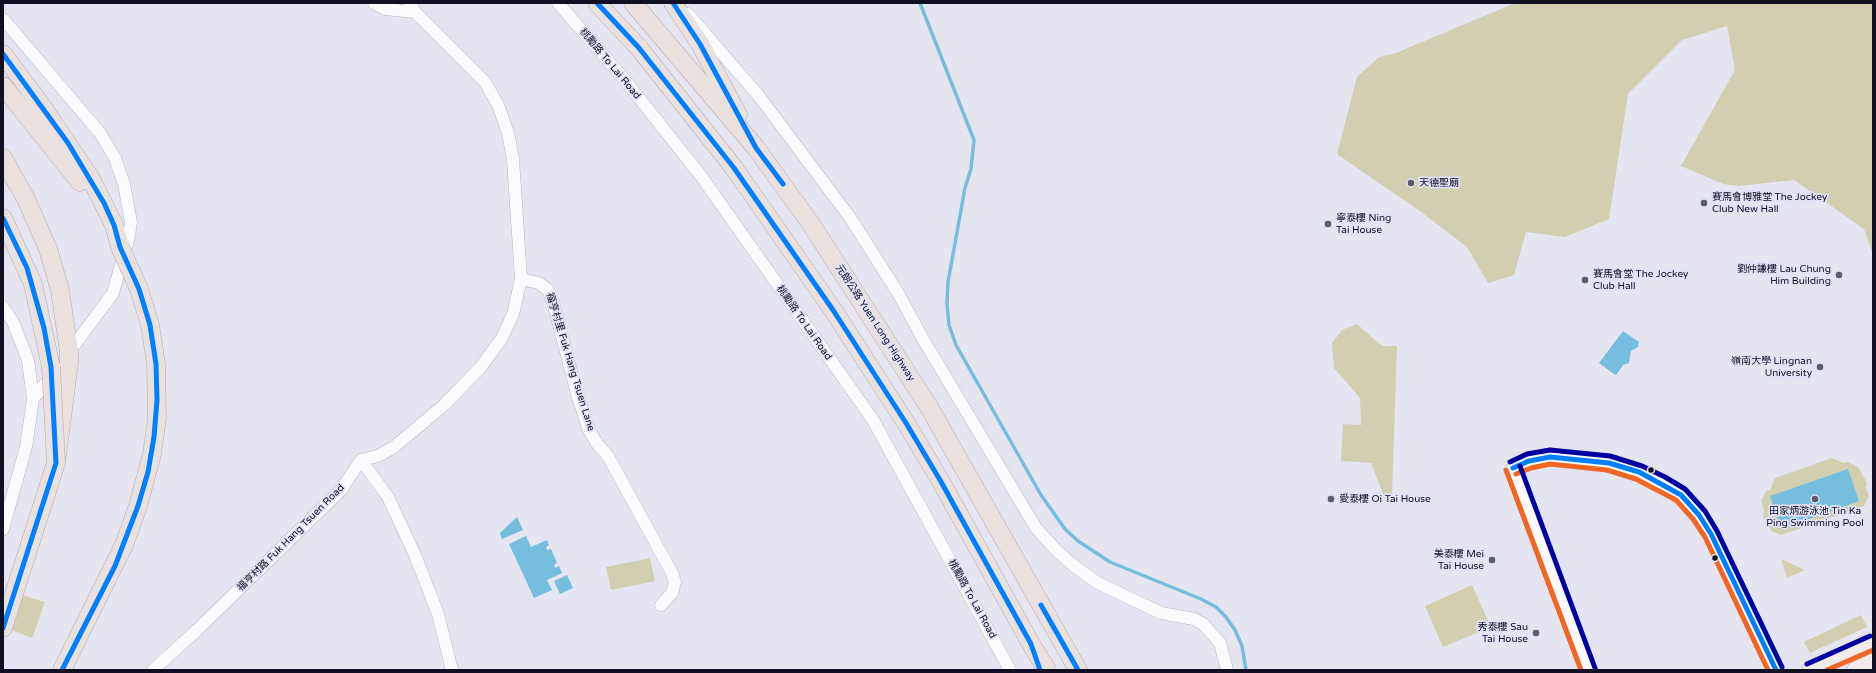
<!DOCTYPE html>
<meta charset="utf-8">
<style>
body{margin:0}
#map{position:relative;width:1876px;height:673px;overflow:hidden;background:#e5e5f1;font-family:"Varela Round",sans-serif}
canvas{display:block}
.frame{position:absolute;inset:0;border:4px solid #111022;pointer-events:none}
</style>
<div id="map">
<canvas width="1876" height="673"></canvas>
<div class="frame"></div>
</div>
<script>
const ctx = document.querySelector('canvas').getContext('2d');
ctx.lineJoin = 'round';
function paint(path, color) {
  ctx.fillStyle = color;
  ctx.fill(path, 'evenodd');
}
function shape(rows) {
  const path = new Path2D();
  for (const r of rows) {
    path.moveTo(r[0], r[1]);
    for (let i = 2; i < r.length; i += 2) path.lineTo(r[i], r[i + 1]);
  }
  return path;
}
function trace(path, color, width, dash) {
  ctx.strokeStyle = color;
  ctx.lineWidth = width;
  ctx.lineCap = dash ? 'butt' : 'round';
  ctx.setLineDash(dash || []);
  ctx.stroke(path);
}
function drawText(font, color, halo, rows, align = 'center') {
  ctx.font = font + ' "Varela Round","Noto Sans TC",sans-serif';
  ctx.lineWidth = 3.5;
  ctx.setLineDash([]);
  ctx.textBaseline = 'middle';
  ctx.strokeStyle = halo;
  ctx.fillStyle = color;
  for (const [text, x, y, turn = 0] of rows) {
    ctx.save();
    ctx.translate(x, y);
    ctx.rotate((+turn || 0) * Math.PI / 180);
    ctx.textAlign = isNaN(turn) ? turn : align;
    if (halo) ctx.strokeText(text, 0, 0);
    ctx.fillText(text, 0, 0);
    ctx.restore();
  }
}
paint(shape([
 [1515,3,1873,3,1873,255,1864,229,1794,180,1739,186,1723,184,1681,166,1735,70,1727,26,1682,40,1628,94,1609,219,1565,237,1526,232,1514,275,1488,283,1467,247,1421,212,1337,154,1357,77,1379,57,1396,53],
 [1357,324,1382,346,1397,346,1392,493,1385,499,1371,463,1341,461,1343,424,1361,425,1360,398,1334,368,1332,343,1342,330],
 [1832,458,1844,463,1848,462,1858,467,1867,483,1866,488,1869,496,1864,506,1781,535,1771,531,1768,523,1763,517,1764,509,1761,501,1766,491,1770,490,1775,478],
 [650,558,655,581,611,590,606,567],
 [1781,559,1805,570,1787,578],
 [1472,585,1491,627,1443,647,1425,606],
 [11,592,45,602,32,638,3,627],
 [1861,615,1867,627,1810,653,1804,642]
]), '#d1cfb0');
paint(shape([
 [1623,331,1639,342,1638,347,1631,351,1629,363,1623,365,1616,375,1614,374,1599,363],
 [1848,469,1859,501,1781,529,1770,496],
 [517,517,523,530,502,539,500,533],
 [526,536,531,547,547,540,549,545,546,547,547,550,551,549,557,563,554,565,555,568,559,566,562,573,547,580,552,590,534,598,509,544],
 [567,575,573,588,560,594,554,581]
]), '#76bedd');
trace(shape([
 [920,3,974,140,971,169,965,188,948,282,947,304,949,325,956,345,1041,495,1065,529,1078,541,1110,562,1201,599,1216,607,1226,617,1235,630,1242,646,1246,670]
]), '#76bedd', 3.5);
const minor = shape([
 [374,3,385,9,415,12],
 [558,3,624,79,701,176,873,420,1010,670],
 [688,14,758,95,851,219,898,293,923,339,1036,528,1056,550,1074,566,1098,583,1161,613,1194,619,1203,624,1220,643,1227,670],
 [3,19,100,133,115,158,124,184,131,222,129,236,113,293,67,355],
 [521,279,539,283,548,290,553,302,577,394,589,430,598,445,608,456,672,573,675,582,672,593,661,605],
 [3,307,13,322,28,360,33,399],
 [361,460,378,456,394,447,444,405,480,368,502,338,513,314,521,279,513,159,508,133,498,105,485,82,415,12,410,3],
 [361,460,388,497,415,555,438,614,452,670],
 [3,529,26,447,33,399,53,374],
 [153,670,196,631,341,490,361,460],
 [1588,670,1513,468,1529,461,1550,457,1565,457,1609,463,1652,478,1681,495,1699,515,1711,534,1776,670]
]);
const major = shape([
 [1810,670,1873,642],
 [1854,670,1873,661]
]);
const highway = shape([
 [597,3,639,48,734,168,833,310,906,423,940,480,1031,644,1047,670],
 [633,3,756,148,811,224,929,407,1078,670],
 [673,3,700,44,738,115],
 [3,54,44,109,90,177,114,225,120,247],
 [3,86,80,182],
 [3,158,27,201,48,249,60,290,69,352],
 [3,218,33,284,51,367],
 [3,628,56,463,69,363],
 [62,670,124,545,138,506,152,454,157,418,156,364,150,325,139,289]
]);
trace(minor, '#b7b6c6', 13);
trace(major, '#b4abad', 16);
trace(highway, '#b4abad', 19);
trace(minor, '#fbfbfd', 12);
trace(major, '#f1ecea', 15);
trace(highway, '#eae1de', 18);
const highwayBridge = shape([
 [120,247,139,289],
 [69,352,69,363],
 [51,367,56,463]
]);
trace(highwayBridge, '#b4abad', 19, []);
trace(highwayBridge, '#eae1de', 18);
trace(shape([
 [597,3,639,48,734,168,833,310,906,423,940,480,1031,644,1040,670],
 [673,3,700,44,756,148,783,184],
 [3,54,68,143,104,203,114,225,120,247,139,289,150,325,156,364,157,400,154,437,148,472,138,506,115,566,62,670],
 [3,218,27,268,44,328,51,367,56,463,3,628],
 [1513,468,1529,461,1550,457,1609,463,1639,472,1681,495,1699,515,1711,534,1776,670],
 [1041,605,1078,670]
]), '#0080ff', 5);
trace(shape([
 [1506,470,1581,670],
 [1516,474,1531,468,1550,464,1607,470,1636,479,1676,500,1693,519,1705,537,1768,670],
 [1827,670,1873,650]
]), '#f26522', 5);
trace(shape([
 [1510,462,1527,454,1550,450,1610,456,1642,466,1665,477,1685,489,1705,511,1717,531,1782,667],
 [1520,466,1595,668],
 [1807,664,1870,636]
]), '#0000a0', 5);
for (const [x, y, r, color] of [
 [1411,183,4,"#5b5b6a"],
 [1704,203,4,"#5b5b6a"],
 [1328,224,4,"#5b5b6a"],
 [1839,275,4,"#5b5b6a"],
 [1585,280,4,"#5b5b6a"],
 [1820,367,4,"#5b5b6a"],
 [1651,470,3.5,"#111022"],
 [1331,499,4,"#5b5b6a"],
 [1815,499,4,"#5b5b6a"],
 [1715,558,3.5,"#111022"],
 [1492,560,4,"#5b5b6a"],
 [1536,633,4,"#5b5b6a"]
]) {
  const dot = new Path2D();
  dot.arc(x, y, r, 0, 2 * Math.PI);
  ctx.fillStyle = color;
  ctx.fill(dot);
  trace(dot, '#e0e0f6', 1.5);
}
drawText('10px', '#111022', '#e0e0f6', [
 ["桃勵路 To Lai Road",610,64,50],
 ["桃勵路 To Lai Road",804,323,55],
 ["元朗公路 Yuen Long Highway",875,323,57],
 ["福亨村里 Fuk Hang Tsuen Lane",570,362,73],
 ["福亨村路 Fuk Hang Tsuen Road",291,538,-45],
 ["桃勵路 To Lai Road",972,599,61]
]);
drawText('10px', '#111022', '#e0e0f6', [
 ["天德聖廟",1419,183],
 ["賽馬會博雅堂 The Jockey",1712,197],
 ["Club New Hall",1712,209],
 ["寧泰樓 Ning",1336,218],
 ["Tai House",1336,230],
 ["劉仲謙樓 Lau Chung",1831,269,"right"],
 ["Him Building",1831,281,"right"],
 ["賽馬會堂 The Jockey",1593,274],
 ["Club Hall",1593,286],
 ["嶺南大學 Lingnan",1812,361,"right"],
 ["University",1812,373,"right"],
 ["愛泰樓 Oi Tai House",1339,499],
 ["田家炳游泳池 Tin Ka",1815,511,"center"],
 ["Ping Swimming Pool",1815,523,"center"],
 ["美泰樓 Mei",1484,554,"right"],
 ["Tai House",1484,566,"right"],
 ["秀泰樓 Sau",1528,627,"right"],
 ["Tai House",1528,639,"right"]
], 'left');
</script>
